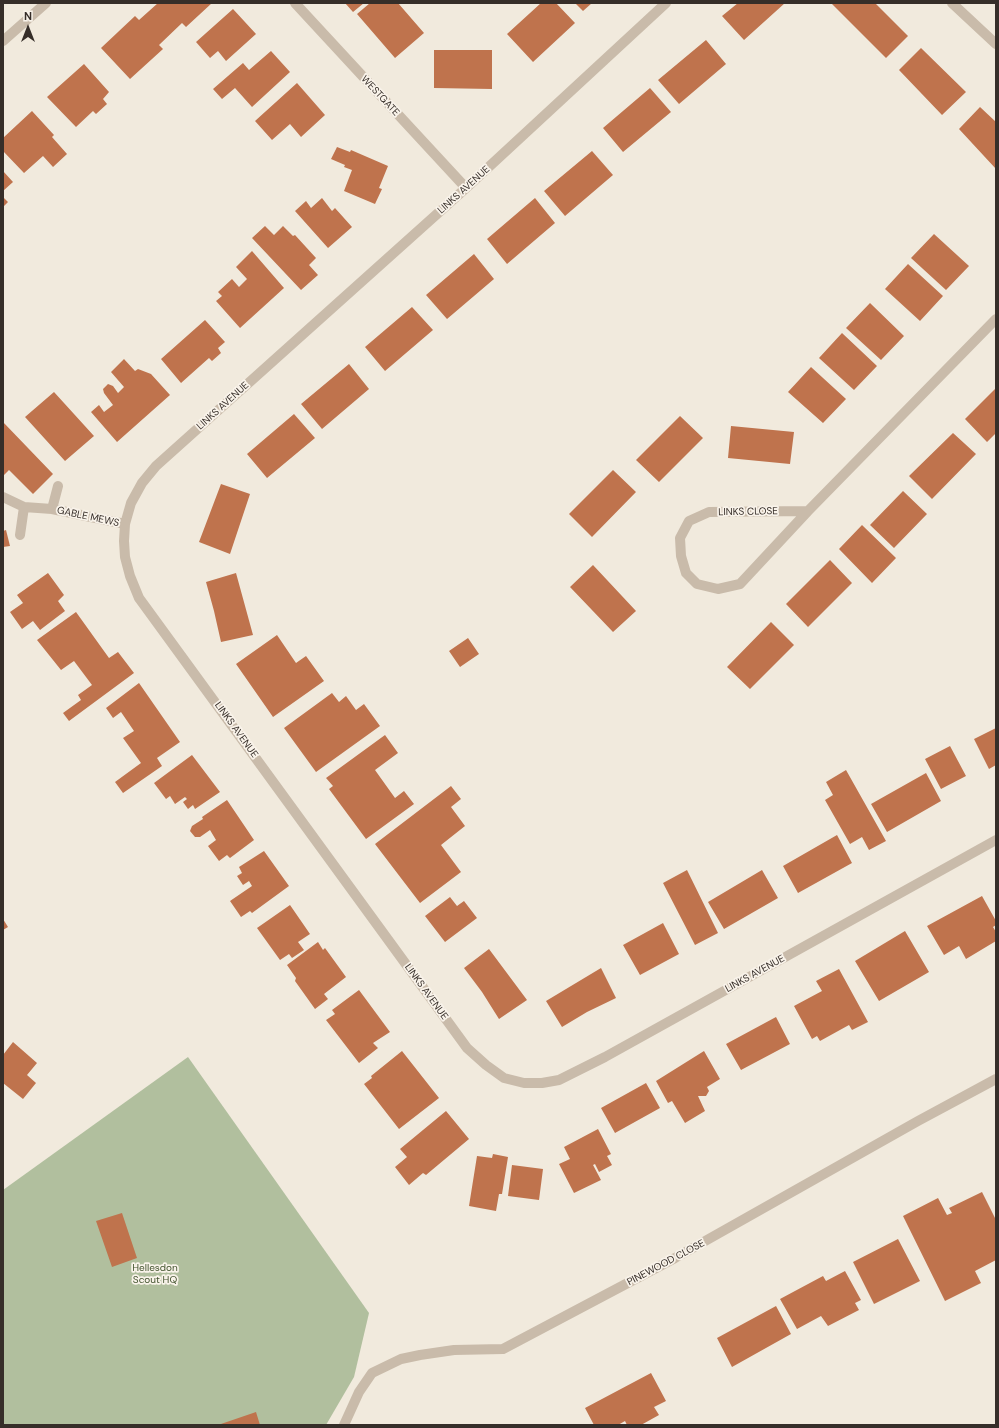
<!DOCTYPE html>
<style>
body{margin:0}
#map{position:relative;width:999px;height:1428px;overflow:hidden;background:#f1eadd;font-family:"DM Sans",sans-serif}
canvas{display:block}
.frame{position:absolute;inset:0;border:4px solid #362e29;pointer-events:none}
.north{position:absolute;left:8px;top:8px;width:40px;height:40px;-webkit-text-stroke:3px #f9f3ea;paint-order:stroke;rotate:0deg;font-size:11px;font-weight:700;line-height:16px;text-align:center;color:#362e29}
.north::after{content:'';display:block;margin:auto;width:14px;height:18px;background:#362e29;clip-path:polygon(50% 0,100% 100%,50% 72%,0 100%)}
</style>
<div id="map">
<canvas width="999" height="1428"></canvas>
<div class="frame"></div>
<div class="north">N</div>
</div>
<script>
const ctx = document.querySelector('canvas').getContext('2d');
ctx.lineJoin = 'round';
function paint(path, color) {
  ctx.fillStyle = color;
  ctx.fill(path, 'evenodd');
}
function shape(rows) {
  const path = new Path2D();
  for (const r of rows) {
    path.moveTo(r[0], r[1]);
    for (let i = 2; i < r.length; i += 2) path.lineTo(r[i], r[i + 1]);
  }
  return path;
}
function trace(path, color, width, dash) {
  ctx.strokeStyle = color;
  ctx.lineWidth = width;
  ctx.lineCap = dash ? 'butt' : 'round';
  ctx.setLineDash(dash || []);
  ctx.stroke(path);
}
function drawText(font, color, halo, rows, align = 'center') {
  ctx.font = font + ' "DM Sans",sans-serif';
  ctx.lineWidth = 3.5;
  ctx.setLineDash([]);
  ctx.textBaseline = 'middle';
  ctx.strokeStyle = halo;
  ctx.fillStyle = color;
  for (const [text, x, y, turn = 0] of rows) {
    ctx.save();
    ctx.translate(x, y);
    ctx.rotate((+turn || 0) * Math.PI / 180);
    ctx.textAlign = isNaN(turn) ? turn : align;
    if (halo) ctx.strokeText(text, 0, 0);
    ctx.fillText(text, 0, 0);
    ctx.restore();
  }
}
paint(shape([
 [188,1057,369,1313,354,1377,326,1425,3,1425,3,1190]
]), '#b1bf9e');
paint(shape([
 [158,3,212,3,186,27,182,23,159,45,163,49,130,79,101,48,135,16,139,20],
 [345,3,364,3,353,12],
 [370,3,398,3,424,33,395,58,357,14],
 [541,3,556,3,575,23,533,62,507,34],
 [575,3,592,3,583,11],
 [738,3,785,3,744,40,722,16],
 [831,3,875,3,908,36,886,58],
 [233,9,256,34,226,61,218,51,210,58,196,42],
 [706,40,726,64,679,104,658,80],
 [921,48,966,92,942,115,899,70],
 [434,50,492,50,492,89,434,88],
 [271,51,290,72,252,107,235,88,222,99,213,89,243,63,249,70],
 [84,64,109,92,103,99,107,104,96,114,93,111,76,127,47,97],
 [297,83,325,115,301,137,290,124,272,140,255,121],
 [650,88,671,112,623,152,603,128],
 [980,107,996,122,996,169,959,129],
 [32,111,54,135,52,137,67,154,53,167,43,156,24,173,3,151,3,138],
 [337,147,350,152,351,150,388,166,379,188,382,189,375,204,344,191,352,170,344,167,345,165,331,159],
 [592,151,613,175,565,216,544,191],
 [3,171,13,182,3,191],
 [3,197,8,202,3,207],
 [322,198,332,211,335,208,352,227,328,248,295,211,306,201,311,208],
 [535,198,555,223,507,264,487,239],
 [265,226,274,235,283,226,293,236,295,235,316,258,309,265,318,275,301,290,252,238],
 [934,234,969,266,946,290,911,258],
 [252,251,284,288,240,328,216,301,222,296,218,292,232,279,239,287,247,279,236,267],
 [474,254,494,279,447,319,426,295],
 [908,264,943,296,920,321,885,289],
 [870,303,904,336,881,360,846,328],
 [412,307,433,330,385,371,365,347],
 [205,320,225,342,218,348,221,353,212,361,209,358,181,383,161,359],
 [842,333,877,366,854,390,819,358],
 [124,359,135,371,138,369,151,374,170,395,117,442,91,412,99,405,104,412,113,405,104,393,103,389,108,384,113,386,118,393,124,387,111,372],
 [349,364,369,389,322,429,301,404],
 [811,367,846,399,823,423,788,392],
 [996,388,996,433,987,442,965,419],
 [54,392,94,436,65,461,25,417],
 [294,414,315,438,267,478,247,454],
 [680,416,703,438,659,482,636,460],
 [3,422,53,474,33,494,9,470,3,476],
 [731,426,794,432,790,464,728,458],
 [953,433,976,454,932,499,909,476],
 [613,470,636,492,592,537,569,514],
 [221,484,250,494,230,554,199,542],
 [903,491,927,514,894,548,870,525],
 [862,525,896,558,872,583,839,549],
 [6,530,10,546,3,547,3,531],
 [830,560,852,583,808,627,786,604],
 [593,565,636,611,613,632,570,587],
 [48,573,64,595,58,601,65,611,40,630,33,621,22,629,10,612,23,603,17,595],
 [236,573,253,635,221,642,214,611,206,582],
 [76,612,109,658,118,652,134,673,69,721,63,713,81,700,78,695,92,685,74,661,61,670,37,640],
 [771,622,794,645,750,689,727,667],
 [277,635,296,663,306,656,324,681,273,717,236,664],
 [468,638,479,654,460,667,449,651],
 [139,683,180,742,157,758,162,766,123,793,115,782,141,763,123,738,134,731,121,712,113,718,106,708],
 [332,693,339,702,346,696,356,710,364,704,380,726,316,772,284,728],
 [996,728,996,765,989,769,974,739],
 [385,735,398,753,375,770,395,798,404,791,414,804,366,839,329,789,333,786,326,778],
 [950,746,966,776,941,789,925,759],
 [192,755,220,792,195,809,193,805,188,809,183,802,187,799,185,797,175,804,170,796,166,799,154,783],
 [846,770,886,841,869,850,862,837,850,844,825,800,833,795,826,782],
 [926,773,941,801,887,832,871,804],
 [451,786,461,799,451,807,465,826,441,845,461,872,420,903,375,844],
 [227,800,254,840,230,858,227,855,219,861,208,846,216,840,210,830,200,837,195,837,190,831,192,826,203,819,202,817],
 [837,835,852,863,798,893,783,866],
 [264,851,289,886,252,913,250,911,241,917,230,901,252,886,249,881,243,885,237,876,242,873,239,867],
 [687,870,718,933,695,945,663,883],
 [762,870,778,898,724,929,708,902],
 [982,896,996,921,996,925,993,927,996,932,996,941,966,959,959,946,944,955,927,926],
 [450,897,457,906,464,901,477,918,445,942,425,916],
 [290,905,310,934,298,942,304,950,292,958,289,954,280,960,257,928],
 [3,919,8,927,3,930],
 [663,923,679,954,640,975,623,945],
 [905,931,929,972,879,1001,855,961],
 [318,942,323,950,325,948,346,977,324,994,328,999,315,1009,295,981,296,978,287,965],
 [489,949,527,1000,499,1019,482,992,464,968],
 [601,968,616,998,587,1012,562,1027,546,1001],
 [839,969,868,1022,852,1030,849,1025,820,1041,817,1036,812,1039,794,1006,822,991,816,981],
 [359,990,390,1032,373,1043,378,1048,359,1063,326,1020,335,1014,332,1010],
 [776,1017,790,1044,741,1070,726,1044],
 [13,1042,37,1063,27,1075,36,1083,23,1099,3,1083,3,1055],
 [402,1051,439,1098,399,1129,364,1084,372,1078,371,1076],
 [704,1051,720,1079,707,1087,709,1091,706,1096,698,1096,705,1111,685,1123,672,1101,668,1103,656,1081],
 [646,1083,660,1108,615,1133,601,1108],
 [446,1111,469,1139,426,1175,423,1173,409,1185,395,1167,407,1157,400,1149],
 [598,1129,611,1154,607,1156,612,1165,599,1172,595,1164,593,1165,601,1180,574,1193,559,1164,570,1159,564,1147],
 [493,1154,508,1157,502,1194,499,1194,496,1211,469,1206,477,1156,492,1158],
 [512,1165,543,1169,539,1200,508,1196],
 [982,1192,996,1220,996,1260,975,1271,981,1283,945,1301,903,1216,938,1198,947,1215,952,1213,949,1208],
 [122,1213,137,1258,112,1267,96,1221],
 [898,1239,920,1281,874,1304,853,1262],
 [845,1271,861,1300,855,1303,859,1310,828,1326,821,1316,797,1329,780,1299,823,1276,826,1281],
 [776,1306,791,1334,732,1367,717,1338],
 [651,1373,666,1401,654,1407,659,1415,641,1425,627,1425,625,1421,618,1425,594,1425,585,1408],
 [256,1412,260,1425,218,1425]
]), '#bf734d');
trace(shape([
 [295,3,466,188],
 [666,3,466,188,156,466,142,483,131,503,125,524,124,541,125,557,130,576,139,598,467,1048,486,1065,504,1078,524,1083,542,1083,559,1080,605,1057,996,840],
 [952,3,996,44],
 [58,486,52,509,125,524],
 [3,497,24,507],
 [808,511,709,512,689,521,680,538,681,556,686,573,697,584,718,589,740,584,808,511,996,319],
 [20,535,24,507,52,509],
 [344,1425,359,1392,372,1373,401,1359,420,1355,454,1350,503,1349,675,1258,918,1121,996,1079]
]), '#c9bbaa', 10);
trace(shape([
 [3,41,46,3]
]), '#c9bbaa', 10);
drawText('10px', '#362e29', '#f9f3ea', [
 ["WESTGATE",380,96,47],
 ["LINKS AVENUE",464,190,-42],
 ["LINKS AVENUE",223,406,-42],
 ["LINKS CLOSE",748,512,-1],
 ["GABLE MEWS",88,517,12],
 ["LINKS AVENUE",236,730,54],
 ["LINKS AVENUE",755,974,-29],
 ["LINKS AVENUE",426,992,54],
 ["PINEWOOD CLOSE",666,1263,-28]
]);
drawText('10px', '#42532e', '#f9f3ea', [
 ["Hellesdon",155,1268],
 ["Scout HQ",155,1280]
]);
</script>
